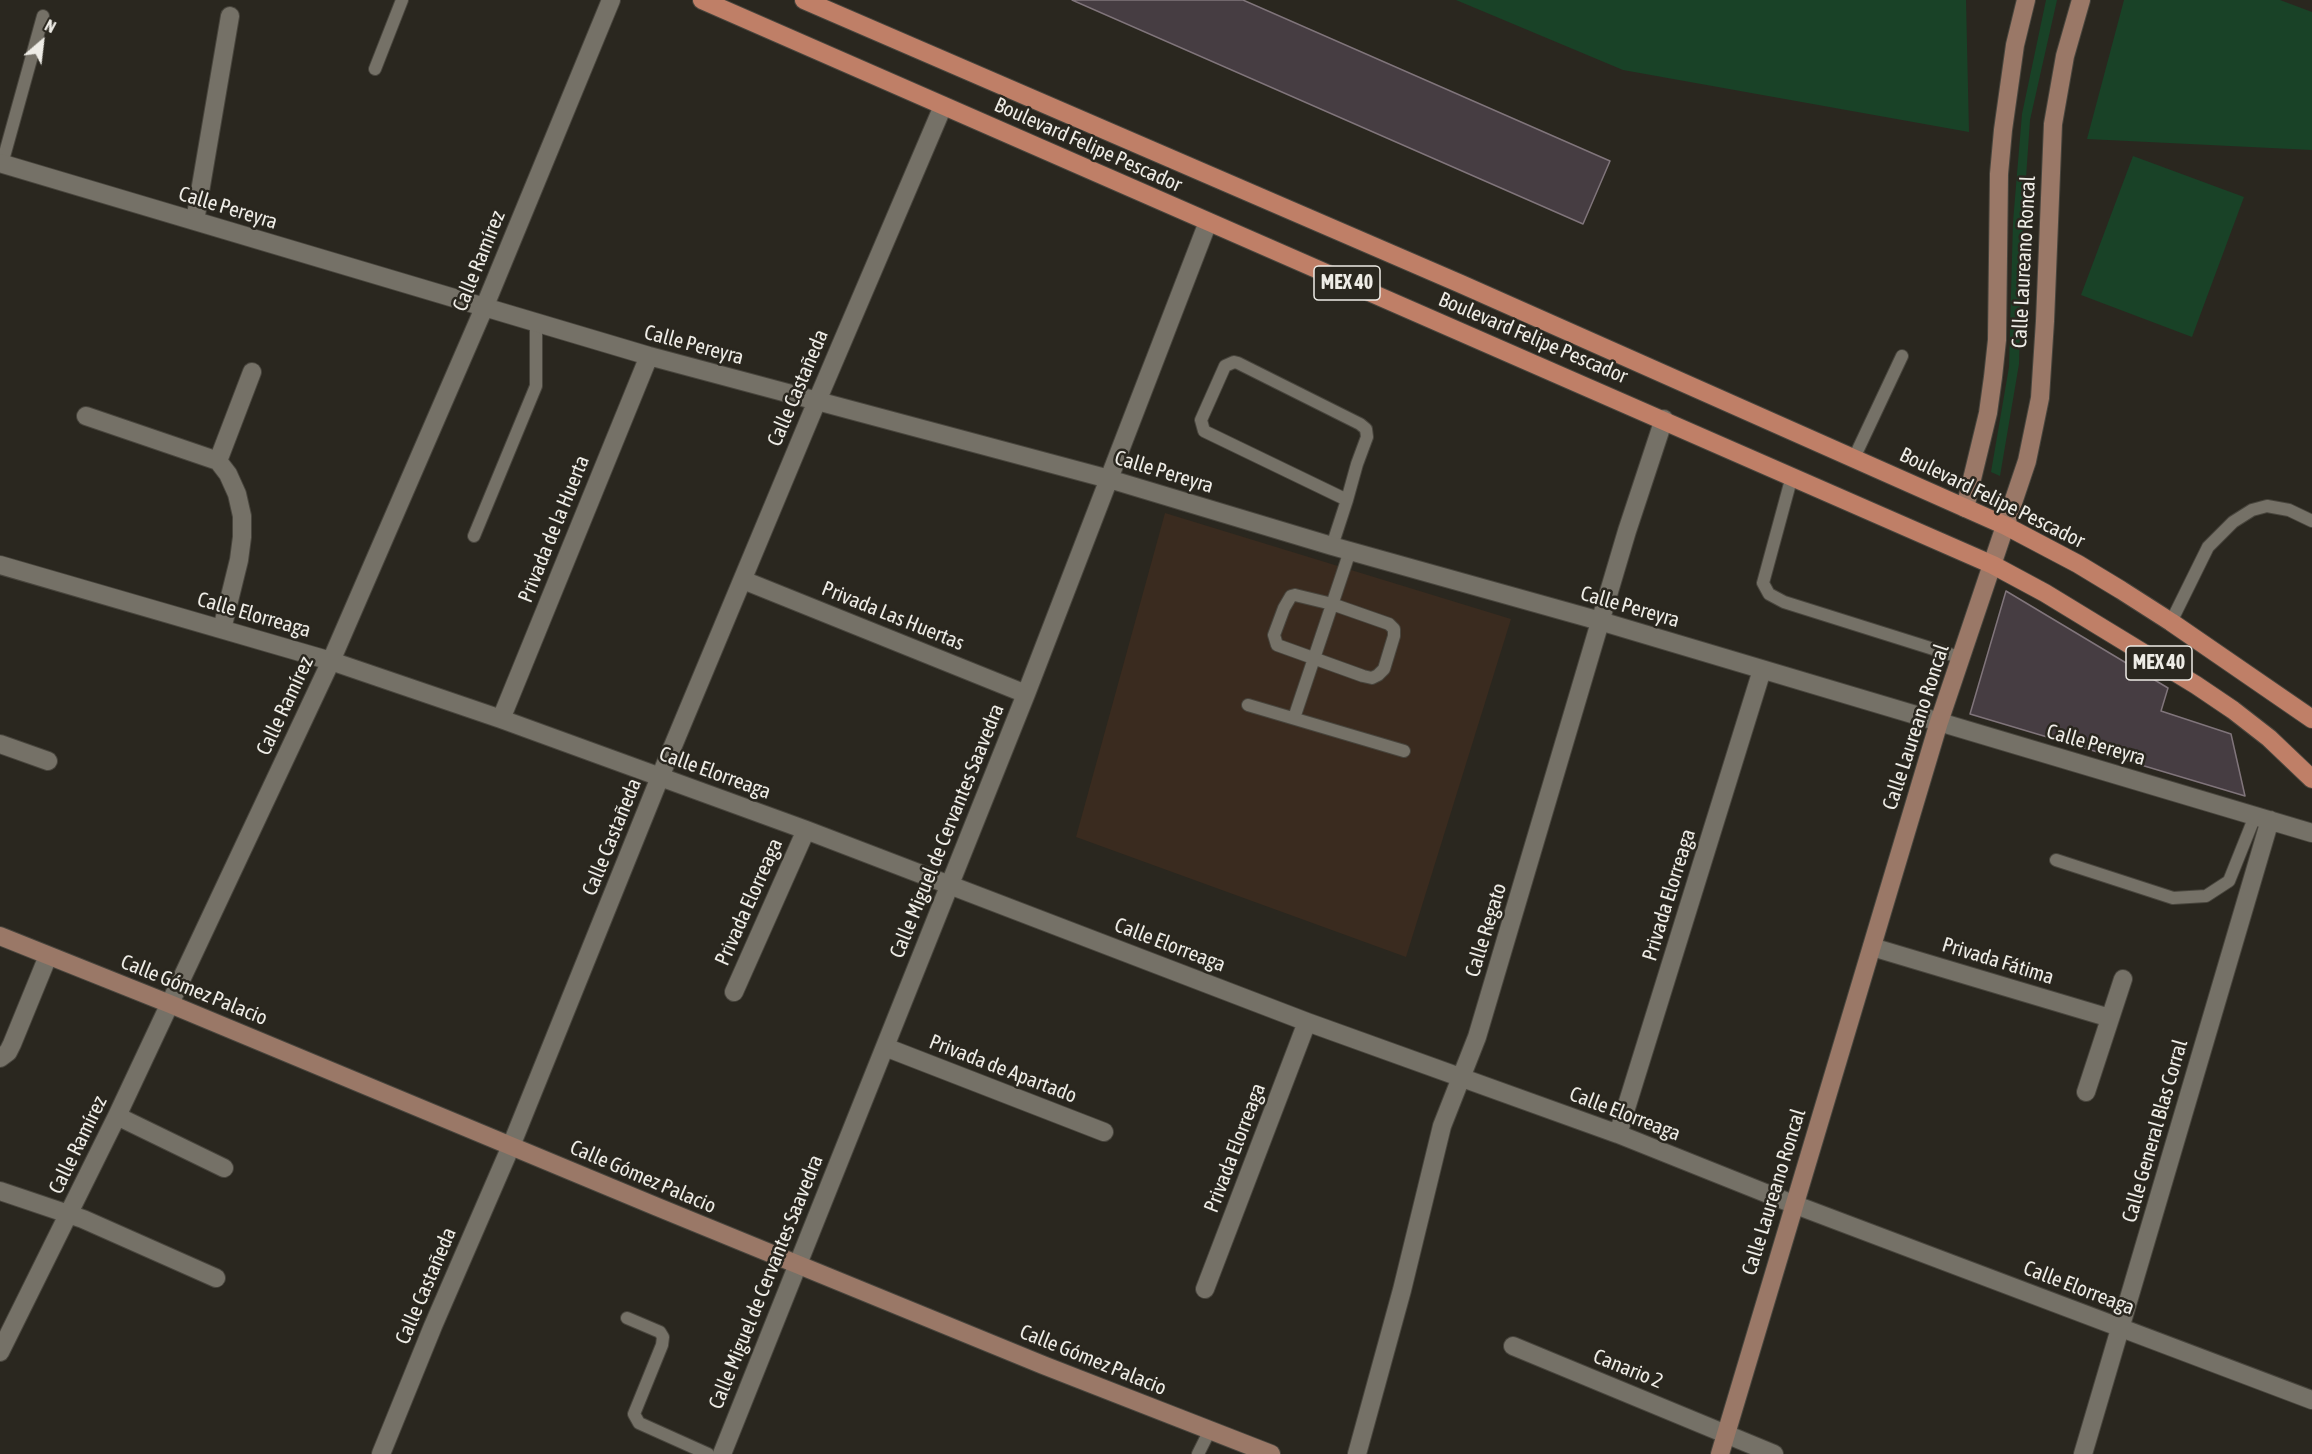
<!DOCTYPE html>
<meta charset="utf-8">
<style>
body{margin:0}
#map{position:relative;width:2312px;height:1454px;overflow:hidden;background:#2a271f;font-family:"Asap Condensed",sans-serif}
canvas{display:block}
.north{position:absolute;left:12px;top:12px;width:60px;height:60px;-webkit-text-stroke:4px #2a271f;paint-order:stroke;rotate:28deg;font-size:16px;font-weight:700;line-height:24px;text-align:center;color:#eeece6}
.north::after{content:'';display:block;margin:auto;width:21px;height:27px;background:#eeece6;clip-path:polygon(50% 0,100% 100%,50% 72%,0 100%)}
</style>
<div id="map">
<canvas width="2312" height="1454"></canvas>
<div class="north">N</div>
</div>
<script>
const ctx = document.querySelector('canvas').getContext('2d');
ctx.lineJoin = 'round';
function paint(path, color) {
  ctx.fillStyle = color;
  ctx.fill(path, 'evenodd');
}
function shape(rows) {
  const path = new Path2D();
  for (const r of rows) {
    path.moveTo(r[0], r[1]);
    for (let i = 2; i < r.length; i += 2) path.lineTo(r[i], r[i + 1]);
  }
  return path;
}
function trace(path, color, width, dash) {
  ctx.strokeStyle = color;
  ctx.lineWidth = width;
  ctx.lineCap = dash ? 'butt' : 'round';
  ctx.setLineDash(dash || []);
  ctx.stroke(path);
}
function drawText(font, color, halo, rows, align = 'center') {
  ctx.font = font + ' "Asap Condensed",sans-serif';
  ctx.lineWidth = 5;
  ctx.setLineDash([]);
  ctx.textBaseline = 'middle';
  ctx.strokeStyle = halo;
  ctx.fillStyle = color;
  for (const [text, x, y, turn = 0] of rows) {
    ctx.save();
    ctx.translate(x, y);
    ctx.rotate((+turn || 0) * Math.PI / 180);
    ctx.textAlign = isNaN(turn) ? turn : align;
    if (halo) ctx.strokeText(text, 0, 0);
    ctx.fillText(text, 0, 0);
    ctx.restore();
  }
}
paint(shape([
 [1165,513,1511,619,1406,957,1076,837]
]), '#3a2b1f');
paint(shape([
 [1456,0,1966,0,1969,132,1623,70],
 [2046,0,2057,0,2030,120,2023,221,2019,364,2000,476,1991,472,2009,367,2013,222,2022,114],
 [2124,0,2280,0,2312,12,2312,150,2087,139],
 [2133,156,2244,197,2192,337,2081,295]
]), '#194227');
const building = shape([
 [1072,0,1243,0,1610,161,1583,224,1072,0],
 [2006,591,2168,688,2161,711,2231,734,2245,796,1970,714,2006,591]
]);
paint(building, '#463d42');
trace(building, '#80757b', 1.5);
const lane = shape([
 [375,69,402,0],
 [2,164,43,16],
 [1854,458,1902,356],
 [1792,476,1763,583,1769,594,1784,602,1962,658],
 [474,536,536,386,536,323],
 [1332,546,1347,500,1357,464,1367,437,1366,429,1360,424,1238,363,1234,362,1225,366,1201,420,1204,431,1347,500],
 [1295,595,1332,604,1389,624,1394,629,1394,636,1384,669,1378,675,1372,678,1363,676,1277,645,1274,635,1284,608,1291,596,1295,595],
 [2171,622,2208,547,2233,522,2252,510,2267,506,2289,510,2312,521],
 [1248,705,1404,751],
 [1294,718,1350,551],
 [2056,860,2173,898,2206,896,2229,881,2255,816],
 [627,1318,660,1332,663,1337,662,1345,634,1414,639,1423,708,1454],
 [1198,1454,1210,1430]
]);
const street = shape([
 [0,163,649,356,1109,479,1332,546,1600,621,2312,833],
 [195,221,230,16],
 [86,416,218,461,228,474,237,494,242,516,242,537,239,560,222,629],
 [218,461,252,372],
 [0,565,331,661,501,719,806,830,1307,1022,1618,1134,1793,1204,2312,1400],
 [743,580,1026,694],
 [501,719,649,356],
 [0,744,48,761],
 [1872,947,2110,1018],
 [734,992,806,830],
 [885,1047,1104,1132],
 [0,1058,8,1052,12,1044,48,956],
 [2086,1092,2123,979],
 [117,1116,224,1168],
 [1618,1134,1762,670],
 [0,1191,83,1219,216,1278],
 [1205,1289,1307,1022],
 [1513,1346,1774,1454],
 [0,1352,117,1116,331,661,484,308,611,0],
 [381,1454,433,1326,511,1146,660,777,817,401,943,106],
 [722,1454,1026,694,1208,222],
 [1357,1454,1402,1290,1442,1126,1477,1037,1627,531,1664,419],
 [2083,1454,2270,820]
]);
const secondary = shape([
 [1965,508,1988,413,1993,377,1997,340,1999,174,2003,130,2015,45,2026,0],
 [0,936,170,1004,655,1206,1043,1365,1271,1454],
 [1720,1454,1939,722,2027,461,2040,398,2045,321,2053,124,2065,56,2081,0]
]);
const primary = shape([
 [702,0,1993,565,2045,593,2196,685,2233,710,2269,738,2312,779],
 [804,0,1461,284,2006,526,2078,564,2121,590,2171,622,2312,719]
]);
trace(lane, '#48453d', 14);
trace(street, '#48453d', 20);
trace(secondary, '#48453d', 20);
trace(primary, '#48453d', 20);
trace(lane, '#757167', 12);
trace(street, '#757167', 18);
trace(secondary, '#9a7867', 18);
trace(primary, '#bf7f67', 18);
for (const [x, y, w] of [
 [1347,283,66],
 [2159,663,66]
]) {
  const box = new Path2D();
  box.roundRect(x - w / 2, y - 17, w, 34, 4.5);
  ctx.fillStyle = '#2a271f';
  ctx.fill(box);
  trace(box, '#eeece6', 1.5);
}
drawText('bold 20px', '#eeece6', null, [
 ["MEX 40",1347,283],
 ["MEX 40",2159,663]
]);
drawText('21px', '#eeece6', '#2a271f', [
 ["Boulevard Felipe Pescador",1088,145,24],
 ["Calle Pereyra",228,208,17],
 ["Calle Ramírez",479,261,-68],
 ["Calle Laureano Roncal",2024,262,-87],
 ["Boulevard Felipe Pescador",1533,338,23],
 ["Calle Pereyra",694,345,15],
 ["Calle Castañeda",798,388,-67],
 ["Calle Pereyra",1164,472,17],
 ["Boulevard Felipe Pescador",1992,498,26],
 ["Privada de la Huerta",554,529,-68],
 ["Calle Pereyra",1630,607,16],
 ["Calle Elorreaga",254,615,16],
 ["Privada Las Huertas",893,616,22],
 ["Calle Ramírez",285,706,-65],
 ["Calle Laureano Roncal",1916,727,-72],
 ["Calle Pereyra",2096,745,16],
 ["Calle Elorreaga",715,773,20],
 ["Calle Miguel de Cervantes Saavedra",947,831,-68],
 ["Calle Castañeda",612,837,-68],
 ["Privada Elorreaga",1669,895,-73],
 ["Privada Elorreaga",749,902,-66],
 ["Calle Regato",1486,930,-73],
 ["Calle Elorreaga",1170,945,21],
 ["Privada Fátima",1998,961,17],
 ["Calle Gómez Palacio",194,990,22],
 ["Privada de Apartado",1003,1069,21],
 ["Calle Elorreaga",1625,1114,21],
 ["Calle General Blas Corral",2155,1131,-74],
 ["Calle Ramírez",78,1145,-64],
 ["Privada Elorreaga",1235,1148,-69],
 ["Calle Gómez Palacio",643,1177,23],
 ["Calle Laureano Roncal",1774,1192,-73],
 ["Calle Miguel de Cervantes Saavedra",766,1282,-68],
 ["Calle Castañeda",426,1286,-67],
 ["Calle Elorreaga",2079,1288,21],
 ["Calle Gómez Palacio",1093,1360,22],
 ["Canario 2",1628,1369,22]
]);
</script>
